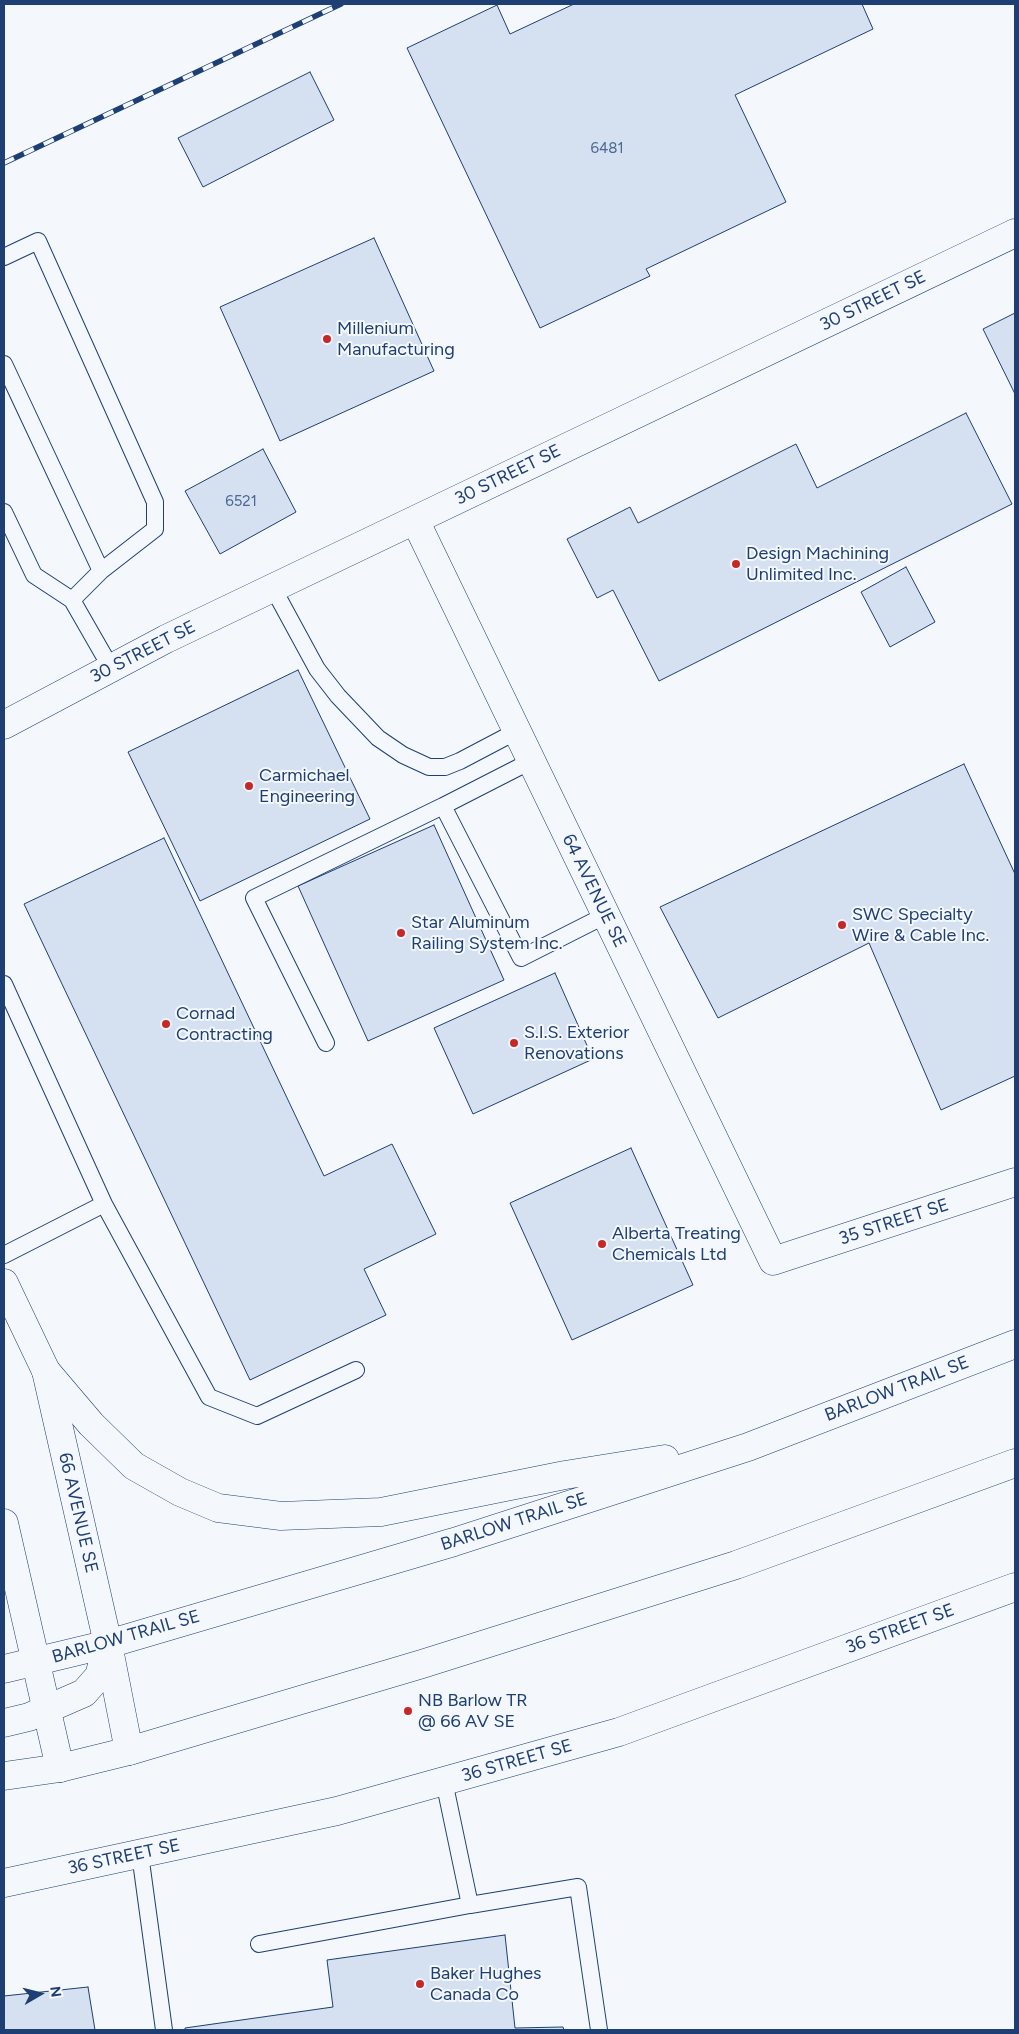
<!DOCTYPE html>
<style>
body{margin:0}
#map{position:relative;width:1019px;height:2034px;overflow:hidden;background:#f4f7fb;font-family:Figtree,sans-serif}
canvas{display:block}
.frame{position:absolute;inset:0;border:5px solid #1d3f73;pointer-events:none}
.north{position:absolute;left:15px;top:1969px;width:50px;height:50px;-webkit-text-stroke:4px #f4f7fb;paint-order:stroke;rotate:82deg;font-size:14px;font-weight:700;line-height:20px;text-align:center;color:#1d3f73}
.north::after{content:'';display:block;margin:auto;width:18px;height:22px;background:#1d3f73;clip-path:polygon(50% 0,100% 100%,50% 72%,0 100%)}
</style>
<div id="map">
<canvas width="1019" height="2034"></canvas>
<div class="frame"></div>
<div class="north">N</div>
</div>
<script>
const ctx = document.querySelector('canvas').getContext('2d');
ctx.lineJoin = 'round';
function paint(path, color) {
  ctx.fillStyle = color;
  ctx.fill(path, 'evenodd');
}
function shape(rows) {
  const path = new Path2D();
  for (const r of rows) {
    path.moveTo(r[0], r[1]);
    for (let i = 2; i < r.length; i += 2) path.lineTo(r[i], r[i + 1]);
  }
  return path;
}
function trace(path, color, width, dash) {
  ctx.strokeStyle = color;
  ctx.lineWidth = width;
  ctx.lineCap = dash ? 'butt' : 'round';
  ctx.setLineDash(dash || []);
  ctx.stroke(path);
}
function drawText(font, color, halo, rows, align = 'center') {
  ctx.font = font + ' Figtree,sans-serif';
  ctx.lineWidth = 4;
  ctx.setLineDash([]);
  ctx.textBaseline = 'middle';
  ctx.strokeStyle = halo;
  ctx.fillStyle = color;
  for (const [text, x, y, turn = 0] of rows) {
    ctx.save();
    ctx.translate(x, y);
    ctx.rotate((+turn || 0) * Math.PI / 180);
    ctx.textAlign = isNaN(turn) ? turn : align;
    if (halo) ctx.strokeText(text, 0, 0);
    ctx.fillText(text, 0, 0);
    ctx.restore();
  }
}
const building = shape([
 [574,4,862,4,873,29,735,95,786,202,646,269,650,276,540,328,407,48,497,5,510,34,574,4],
 [310,72,334,120,203,187,178,138,310,72],
 [374,238,434,371,280,441,220,307,374,238],
 [1015,313,1015,394,983,329,1015,313],
 [966,413,1012,504,659,681,613,590,597,598,567,539,630,507,638,523,796,444,817,488,966,413],
 [263,449,296,512,220,554,185,491,263,449],
 [906,567,935,622,890,647,861,592,906,567],
 [298,670,370,819,200,901,128,752,298,670],
 [964,764,1015,874,1015,1076,941,1110,869,943,718,1018,660,907,964,764],
 [434,825,504,980,368,1041,298,886,434,825],
 [164,838,324,1176,392,1144,436,1234,364,1269,386,1315,250,1380,24,904,164,838],
 [555,973,593,1059,473,1114,434,1028,555,973],
 [631,1148,693,1285,572,1340,510,1203,631,1148],
 [505,1935,515,2028,563,2027,564,2030,185,2030,185,2028,333,2007,327,1960,505,1935],
 [88,1987,95,2030,4,2030,4,1996,88,1987]
]);
paint(building, '#d5e0f0');
trace(building, '#1d3f73', 1);
const lane = shape([
 [4,257,38,241,155,502,155,529,101,571],
 [4,364,101,571,72,600],
 [4,512,34,575,72,600,111,668],
 [273,588,317,669,338,696,378,738,403,755,429,767,445,767,460,761,517,731],
 [531,761,443,806,521,958,606,915],
 [4,984,104,1204,4,1255],
 [326,1043,254,898,443,806],
 [104,1204,209,1397,257,1416,356,1370],
 [444,1781,470,1905,578,1887,599,2030],
 [140,1854,164,2030],
 [259,1944,470,1905]
]);
const street = shape([
 [415,520,773,1261,1015,1182],
 [4,725,166,639,1015,233],
 [4,1283,46,1371,108,1644,129,1751],
 [4,1523,60,1768],
 [4,1883,337,1811,619,1732,1015,1587]
]);
const primary = shape([
 [46,1371,91,1424,134,1466,180,1492,218,1508,281,1516,381,1512,565,1475,665,1459],
 [4,1669,108,1644,454,1542,748,1447,1015,1344],
 [4,1723,29,1717,84,1693,99,1676,108,1644],
 [4,1776,60,1768,129,1751,422,1664,736,1565,1015,1463]
]);
trace(lane, '#1d3f73', 18);
trace(street, '#1d3f73', 29);
trace(primary, '#1d3f73', 29);
trace(lane, '#f4f7fb', 16);
trace(street, '#f4f7fb', 28);
trace(primary, '#f4f7fb', 28);
const rail = shape([
 [4,163,341,4]
]);
trace(rail, '#1d3f73', 5.5);
trace(rail, '#f4f7fb', 4, [11]);
for (const [x, y, r, color] of [
 [327,339,5,"#c62828"],
 [736,564,5,"#c62828"],
 [249,786,5,"#c62828"],
 [842,925,5,"#c62828"],
 [401,933,5,"#c62828"],
 [166,1024,5,"#c62828"],
 [514,1043,5,"#c62828"],
 [602,1244,5,"#c62828"],
 [408,1711,5,"#c62828"],
 [420,1984,5,"#c62828"]
]) {
  const dot = new Path2D();
  dot.arc(x, y, r, 0, 2 * Math.PI);
  ctx.fillStyle = color;
  ctx.fill(dot);
  trace(dot, '#f4f7fb', 2);
}
drawText('15px', '#4b6792', null, [
 ["6481",607,149],
 ["6521",241,502]
]);
drawText('18px', '#1d3f73', '#f4f7fb', [
 ["30 STREET SE",873,301,-26],
 ["30 STREET SE",508,475,-26],
 ["30 STREET SE",143,652,-27],
 ["64 AVENUE SE",594,891,64],
 ["35 STREET SE",894,1222,-18],
 ["BARLOW TRAIL SE",897,1389,-21],
 ["66 AVENUE SE",78,1513,77],
 ["BARLOW TRAIL SE",514,1522,-18],
 ["36 STREET SE",900,1629,-20],
 ["BARLOW TRAIL SE",126,1637,-16],
 ["36 STREET SE",517,1761,-16],
 ["36 STREET SE",124,1857,-12]
]);
drawText('18px', '#1d3f73', '#f4f7fb', [
 ["Millenium",337,329],
 ["Manufacturing",337,350],
 ["Design Machining",746,554],
 ["Unlimited Inc.",746,575],
 ["Carmichael",259,776],
 ["Engineering",259,797],
 ["SWC Specialty",852,915],
 ["Wire & Cable Inc.",852,936],
 ["Star Aluminum",411,923],
 ["Railing System Inc.",411,944],
 ["Cornad",176,1014],
 ["Contracting",176,1035],
 ["S.I.S. Exterior",524,1033],
 ["Renovations",524,1054],
 ["Alberta Treating",612,1234],
 ["Chemicals Ltd",612,1255],
 ["NB Barlow TR",418,1701],
 ["@ 66 AV SE",418,1722],
 ["Baker Hughes",430,1974],
 ["Canada Co",430,1995]
], 'left');
</script>
